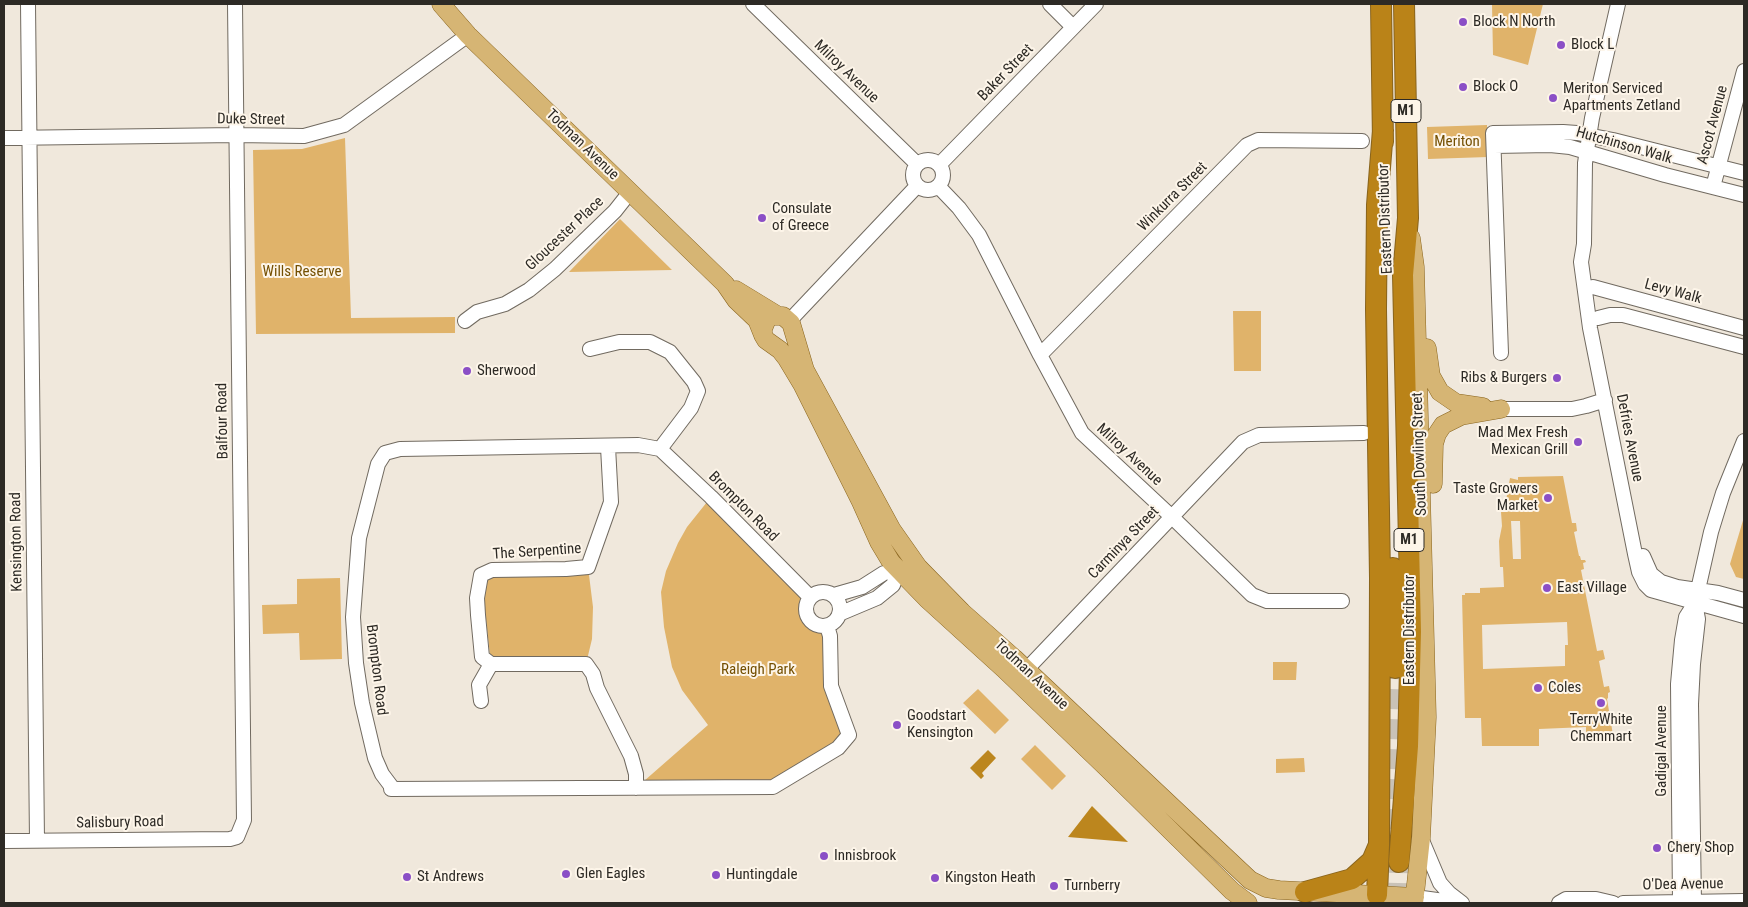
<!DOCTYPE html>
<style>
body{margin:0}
#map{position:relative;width:1748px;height:907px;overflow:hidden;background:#f0e8dc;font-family:"Roboto Condensed",sans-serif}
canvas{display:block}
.frame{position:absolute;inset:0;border:5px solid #2d2a25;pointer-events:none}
</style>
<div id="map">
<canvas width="1748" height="907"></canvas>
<div class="frame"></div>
</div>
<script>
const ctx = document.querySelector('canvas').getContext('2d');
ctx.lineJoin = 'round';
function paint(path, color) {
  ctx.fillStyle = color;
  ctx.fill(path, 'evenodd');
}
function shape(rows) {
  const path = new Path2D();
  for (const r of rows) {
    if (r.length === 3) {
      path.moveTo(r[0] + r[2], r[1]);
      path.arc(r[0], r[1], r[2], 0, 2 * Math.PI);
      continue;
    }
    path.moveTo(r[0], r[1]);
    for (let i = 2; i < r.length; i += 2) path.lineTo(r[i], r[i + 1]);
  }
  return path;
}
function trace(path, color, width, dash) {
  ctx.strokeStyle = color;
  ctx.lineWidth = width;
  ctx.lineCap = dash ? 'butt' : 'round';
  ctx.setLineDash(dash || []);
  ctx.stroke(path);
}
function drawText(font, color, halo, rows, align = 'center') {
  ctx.font = font + ' "Roboto Condensed",sans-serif';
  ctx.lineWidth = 4;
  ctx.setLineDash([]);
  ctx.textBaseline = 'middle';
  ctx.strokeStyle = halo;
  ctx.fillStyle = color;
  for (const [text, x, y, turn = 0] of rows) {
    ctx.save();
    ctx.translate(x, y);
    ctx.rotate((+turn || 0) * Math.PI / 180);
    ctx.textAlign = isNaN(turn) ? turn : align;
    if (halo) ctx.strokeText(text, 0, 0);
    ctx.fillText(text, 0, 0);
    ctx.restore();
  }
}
paint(shape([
 [1492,4,1543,4,1528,65,1493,55],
 [1487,125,1488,157,1428,159,1427,127],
 [345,138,351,318,455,317,455,333,256,334,253,150,302,149],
 [620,219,672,270,569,272],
 [1233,311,1261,311,1261,371,1234,371],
 [1563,476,1572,523,1576,523,1577,531,1574,532,1579,556,1580,556,1581,560,1585,560,1586,562,1583,563,1584,569,1581,570,1597,651,1603,650,1605,659,1599,661,1604,687,1609,686,1610,692,1608,693,1608,698,1607,699,1613,735,1609,735,1609,737,1586,737,1586,727,1539,729,1539,746,1482,746,1481,718,1465,718,1462,595,1465,595,1465,593,1480,593,1480,588,1504,587,1503,567,1500,567,1499,541,1502,526,1501,512,1504,512,1510,478,1518,480,1518,477],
 [1511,521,1520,521,1521,559,1513,559],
 [1567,622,1568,645,1565,645,1565,666,1483,669,1482,625],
 [711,497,810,597,806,603,805,609,809,619,816,625,827,626,831,686,849,735,773,787,636,788,708,725,682,690,672,667,664,627,661,592,666,571,678,543,687,527],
 [1744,517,1744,579,1736,577,1730,564],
 [588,567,593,607,592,639,586,664,491,664,481,575],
 [340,578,342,659,300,660,299,633,263,634,262,605,297,604,297,579],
 [1273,662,1297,662,1296,680,1273,680],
 [978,689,1009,720,995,734,963,703],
 [1035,745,1066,776,1052,790,1021,759],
 [1304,758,1305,772,1276,773,1276,759]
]), '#e0b36a');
paint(shape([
 [988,750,996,758,982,773,984,776,981,779,970,768],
 [1092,806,1128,842,1068,837]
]), '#bc861e');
trace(shape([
 [1388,829,1395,668],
 [1398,903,1399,862]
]), '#c9c2b7', 20, [20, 10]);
const minor = shape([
 [28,4,37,840],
 [753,4,917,164],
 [1050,4,1073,27],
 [1618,4,1592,118,1585,163,1584,244,1581,262,1590,328,1635,554,1639,572,1645,584,1651,590,1744,616],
 [4,138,236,135,304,136,344,125,468,35],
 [1494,146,1550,145,1570,147,1665,175,1744,195],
 [928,175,15],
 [939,165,1096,4],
 [938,186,959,208,979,235,1040,355,1082,433,1172,517,1252,595,1267,601,1342,601],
 [1713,187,1744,71],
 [1593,287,1744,328],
 [1598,318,1610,315,1623,315,1744,347],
 [787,319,794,316,917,186],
 [465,321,477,312,505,304,529,290,555,269,615,211,630,192],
 [590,349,619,342,650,342,670,352,694,382,698,391,691,408,660,449],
 [1501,353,1493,133,1563,132,1577,133,1613,140,1744,173],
 [1040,355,1247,145,1258,140,1362,141],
 [1501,409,1572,409,1586,406,1605,400],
 [608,447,611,502,588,567,566,569,492,570,481,575,477,598,478,615,482,657,491,664,586,664,593,674,597,688,631,756,636,774,636,788],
 [1643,556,1651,574,1661,582,1677,587,1718,593,1744,600],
 [823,609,17],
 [834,595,862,587,884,573,899,570],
 [810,597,711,497,660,449,638,445,400,449,385,453,378,464,359,538,353,617,356,663,362,703,375,758,382,774,391,786,391,789,773,787,838,748,849,735,831,686,830,636,827,626],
 [839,614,877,598,893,585,899,570],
 [1026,670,1243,442,1259,435,1364,433],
 [481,701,479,685,491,664],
 [1421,838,1440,883,1449,893,1462,903],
 [4,841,230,839,237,837,244,820,235,4],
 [1415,897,1459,903],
 [1559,903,1566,899,1596,899,1613,903],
 [1623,903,1744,901],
 [1680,903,1678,684,1682,640,1686,617,1695,603],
 [1694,903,1691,704,1693,664,1698,619,1695,603,1711,532,1723,493,1744,441]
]);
const major = shape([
 [441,4,468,35,725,284,736,300,757,320,763,335],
 [1411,238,1415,267,1427,717,1421,838,1414,903],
 [736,290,777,315],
 [1427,348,1431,376,1440,392,1456,403,1483,407],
 [1433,484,1434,444,1437,434,1443,425,1461,416,1501,409],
 [1248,903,1232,891,1109,770,1004,669,927,599,891,562,879,542,861,502,802,384,787,359,780,350,766,340,763,335,763,329,767,319,772,316,783,316,791,323,805,370,892,530,918,567,962,612,1014,658,1250,880,1266,888,1279,890,1415,897]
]);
const highway = shape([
 [1381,4,1383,142],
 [1393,568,1395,668],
 [1399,862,1408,746,1411,632,1403,275,1408,218,1404,4],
 [1305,892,1352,879,1372,861,1378,847],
 [1377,895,1379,845,1380,578,1376,309,1377,205,1383,130]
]);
trace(minor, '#716a60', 16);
trace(major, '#89641d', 19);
trace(highway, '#89641d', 22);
trace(minor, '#fff', 14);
trace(major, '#d6b574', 18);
trace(highway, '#ba8318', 20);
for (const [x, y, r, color] of [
 [1463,22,5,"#8b4fc6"],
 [1561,45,5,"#8b4fc6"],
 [1463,87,5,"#8b4fc6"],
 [1553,98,5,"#8b4fc6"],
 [762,218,5,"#8b4fc6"],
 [467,371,5,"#8b4fc6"],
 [1557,378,5,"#8b4fc6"],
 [1578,442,5,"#8b4fc6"],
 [1548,498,5,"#8b4fc6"],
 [1547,588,5,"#8b4fc6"],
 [1538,688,5,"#8b4fc6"],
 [1601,703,5,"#8b4fc6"],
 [897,725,5,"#8b4fc6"],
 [1657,848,5,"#8b4fc6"],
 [824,856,5,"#8b4fc6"],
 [566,874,5,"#8b4fc6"],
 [716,875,5,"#8b4fc6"],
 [407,877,5,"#8b4fc6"],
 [935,878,5,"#8b4fc6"],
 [1054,886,5,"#8b4fc6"]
]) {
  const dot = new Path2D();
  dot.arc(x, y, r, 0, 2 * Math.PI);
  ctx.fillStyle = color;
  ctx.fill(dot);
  trace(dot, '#fdf5e9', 2);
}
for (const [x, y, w] of [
 [1406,111,30],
 [1409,540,30]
]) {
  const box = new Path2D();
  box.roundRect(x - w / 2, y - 11.5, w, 23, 4);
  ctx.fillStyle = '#fdf5e9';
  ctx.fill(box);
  trace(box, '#2d2a25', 1);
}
drawText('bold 14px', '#2d2a25', null, [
 ["M1",1406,111],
 ["M1",1409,540]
]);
drawText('15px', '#2d2a25', '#fdf5e9', [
 ["Block N North",1473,22],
 ["Block L",1571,45],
 ["Block O",1473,87],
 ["Meriton Serviced",1563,89],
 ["Apartments Zetland",1563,106],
 ["Consulate",772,209],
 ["of Greece",772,226],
 ["Sherwood",477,371],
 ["Ribs & Burgers",1547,378,"right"],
 ["Mad Mex Fresh",1568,433,"right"],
 ["Mexican Grill",1568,450,"right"],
 ["Taste Growers",1538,489,"right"],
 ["Market",1538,506,"right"],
 ["East Village",1557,588],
 ["Coles",1548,688],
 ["Goodstart",907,716],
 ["Kensington",907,733],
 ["TerryWhite",1601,720,"center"],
 ["Chemmart",1601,737,"center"],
 ["Chery Shop",1667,848],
 ["Innisbrook",834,856],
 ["Glen Eagles",576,874],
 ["Huntingdale",726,875],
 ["St Andrews",417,877],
 ["Kingston Heath",945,878],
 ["Turnberry",1064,886]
], 'left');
drawText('15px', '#2d2a25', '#fdf5e9', [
 ["Milroy Avenue",846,72,44],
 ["Baker Street",1006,73,-46],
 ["Duke Street",251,120,1],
 ["Ascot Avenue",1713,125,-75],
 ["Todman Avenue",582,145,44],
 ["Hutchinson Walk",1624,146,16],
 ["Winkurra Street",1173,197,-45],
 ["Eastern Distributor",1386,219,-92],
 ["Gloucester Place",565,234,-43],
 ["Levy Walk",1673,292,15],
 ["Balfour Road",223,421,-91],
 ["Defries Avenue",1629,438,79],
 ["South Dowling Street",1420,454,-92],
 ["Milroy Avenue",1129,455,43],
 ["Brompton Road",743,507,45],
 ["Kensington Road",17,542,-91],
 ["Carminya Street",1124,543,-46],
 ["The Serpentine",537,552,-4],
 ["Eastern Distributor",1410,630,-90],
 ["Brompton Road",376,670,83],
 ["Todman Avenue",1031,675,43],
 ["Gadigal Avenue",1662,751,-90],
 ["Salisbury Road",120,823,-1],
 ["O'Dea Avenue",1683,885,-1]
]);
drawText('15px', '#744f01', '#fdf5e9', [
 ["Meriton",1457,142],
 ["Wills Reserve",302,272],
 ["Raleigh Park",758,670]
]);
</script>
